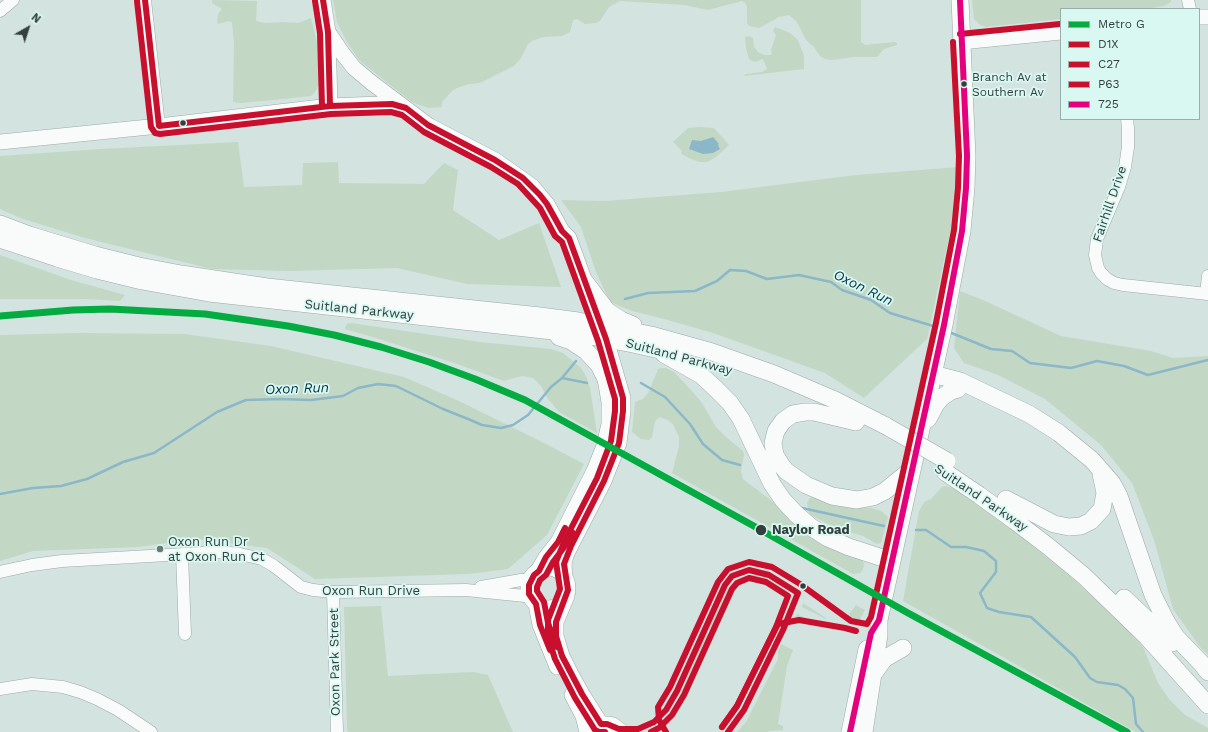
<!DOCTYPE html>
<style>
body{margin:0}
#map{position:relative;width:1208px;height:732px;overflow:hidden;background:#d3e3e0;font-family:"Work Sans",sans-serif}
canvas{display:block}
.legend{position:absolute;left:1060px;top:8px;width:140px;height:112px;box-sizing:border-box;background:#d9f8f2;border:1px solid #97aeaa;margin:0;padding:5px 7px;list-style:none;font-size:12px;color:#333f3d}
.legend li{display:flex;align-items:center;gap:8px;height:20px}
.legend b{width:20px;border:1px solid #97aeaa}
.north{position:absolute;left:8px;top:8px;width:40px;height:40px;-webkit-text-stroke:3px #d9f8f2;paint-order:stroke;rotate:39deg;font-size:11px;font-weight:700;line-height:16px;text-align:center;color:#333f3d}
.north::after{content:'';display:block;margin:auto;width:14px;height:18px;background:#333f3d;clip-path:polygon(50% 0,100% 100%,50% 72%,0 100%)}
</style>
<div id="map">
<canvas width="1208" height="732"></canvas>
<ul class="legend">
<li><b style="height:5px;background:#03ab40"></b>Metro G</li>
<li><b style="height:5px;background:#c8102e"></b>D1X</li>
<li><b style="height:5px;background:#c8102e"></b>C27</li>
<li><b style="height:5px;background:#c8102e"></b>P63</li>
<li><b style="height:5px;background:#e5007d"></b>725</li>
</ul>
<div class="north">N</div>
</div>
<script>
const ctx = document.querySelector('canvas').getContext('2d');
ctx.lineJoin = 'round';
function paint(path, color) {
  ctx.fillStyle = color;
  ctx.fill(path, 'evenodd');
}
function shape(rows) {
  const path = new Path2D();
  for (const r of rows) {
    if (r.length === 3) {
      path.moveTo(r[0] + r[2], r[1]);
      path.arc(r[0], r[1], r[2], 0, 2 * Math.PI);
      continue;
    }
    path.moveTo(r[0], r[1]);
    for (let i = 2; i < r.length; i += 2) path.lineTo(r[i], r[i + 1]);
  }
  return path;
}
function trace(path, color, width, dash) {
  ctx.strokeStyle = color;
  ctx.lineWidth = width;
  ctx.lineCap = dash ? 'butt' : 'round';
  ctx.setLineDash(dash || []);
  ctx.stroke(path);
}
function drawText(font, color, halo, rows, align = 'center') {
  ctx.font = font + ' "Work Sans",sans-serif';
  ctx.lineWidth = 3.5;
  ctx.setLineDash([]);
  ctx.textBaseline = 'middle';
  ctx.strokeStyle = halo;
  ctx.fillStyle = color;
  for (const [text, x, y, turn = 0] of rows) {
    ctx.save();
    ctx.translate(x, y);
    ctx.rotate((+turn || 0) * Math.PI / 180);
    ctx.textAlign = isNaN(turn) ? turn : align;
    if (halo) ctx.strokeText(text, 0, 0);
    ctx.fillText(text, 0, 0);
    ctx.restore();
  }
}
paint(shape([
 [212,0,257,1,256,21,265,23,283,22,298,23,311,18,317,43,319,84,315,92,311,96,284,99,241,103,233,102,234,44,232,22,229,21,218,24,217,22,218,14,222,9,212,3],
 [333,0,861,0,861,42,865,45,895,42,897,43,897,45,884,49,877,57,854,57,832,60,825,59,820,56,814,47,806,40,797,22,789,15,779,17,759,28,749,26,747,23,747,6,745,3,742,1,708,10,684,5,620,1,609,7,600,21,596,23,585,24,577,19,573,20,570,32,562,36,543,37,532,41,528,44,521,58,514,66,480,83,469,84,457,88,452,91,442,102,442,107,428,108,412,102,390,85,359,60,347,42,337,22],
 [972,0,1171,0,1171,2,1164,6,1145,9,1061,9,1061,19,986,27,980,25,974,19],
 [775,27,790,33,798,40,804,56,804,69,744,76,746,74,762,72,767,69,763,59,755,62,749,59,746,48,745,37,748,36,753,38,754,47,758,52,764,55,770,55,772,54,771,50,776,35,773,31],
 [699,127,714,128,729,145,716,157,707,162,699,162,689,158,681,154,682,151,673,142,688,128],
 [238,142,244,187,302,185,303,163,338,162,339,183,424,184,444,163,458,170,453,210,499,240,539,223,561,287,467,284,397,268,288,271,212,269,85,238,20,218,0,209,0,156,101,149],
 [959,167,951,228,927,339,864,398,825,373,713,333,664,319,632,311,610,302,596,272,581,227,561,200,605,201,721,192,856,175],
 [0,255,71,280,125,295,120,301,85,299,0,299],
 [960,291,983,300,1061,336,1151,351,1173,358,1208,356,1208,655,1200,647,1173,609,1154,540,1132,483,1101,445,1045,399,998,375,964,363,954,348],
 [351,323,480,342,551,349,563,353,581,368,586,376,590,388,597,433,559,412,548,399,541,386,533,378,522,376,504,381,457,364,376,338,345,329,345,327,347,324],
 [79,333,184,334,271,346,404,377,459,401,544,443,584,464,547,535,508,569,469,574,315,579,267,548,198,539,138,547,33,551,0,561,0,335],
 [662,368,666,368,674,372,691,390,702,403,716,427,726,437,743,451,744,455,741,471,743,479,773,502,792,522,862,560,864,563,863,570,860,573,853,574,672,473,679,446,679,437,673,424,667,420,660,417,657,419,655,422,652,437,649,440,641,439,632,432,635,402,643,399,648,393,657,372,658,369],
 [946,486,955,489,1005,524,1064,571,1121,623,1143,647,1158,683,1169,699,1185,715,1208,728,1208,732,1136,732,903,601,919,511,924,502,931,499,942,487],
 [816,497,857,507,872,508,881,511,886,515,888,517,881,543,877,544,863,536,835,528,811,515,809,513,807,503,810,498],
 [751,575,758,576,768,579,789,592,790,596,788,598,784,597,784,593,770,584,753,578,745,579,744,577],
 [738,579,740,581,732,588,728,595,726,594,723,603,725,604,712,632,708,630,727,589],
 [803,603,826,618,826,619,802,607],
 [856,605,865,610,859,621,852,621,847,617],
 [381,606,388,676,473,672,488,675,513,732,348,732,347,728,344,607],
 [797,614,824,627,802,622,793,622],
 [706,634,710,635,708,640,706,640,702,647,704,649,687,688,681,698,679,697],
 [781,644,793,650,787,666,778,724,783,726,783,730,769,731,768,732,737,732,746,722,778,659,778,651]
]), '#c2d8c5');
paint(shape([
 [713,137,719,144,718,145,720,149,713,153,703,154,689,149,692,140,701,141]
]), '#8bb7c8');
trace(shape([
 [625,299,648,293,695,291,717,281,730,270,746,271,767,279,799,275,831,282,842,290,871,300,890,313,933,326],
 [949,332,991,349,1012,351,1030,363,1071,368,1097,361,1124,366,1148,375,1208,360],
 [562,378,587,383],
 [641,383,665,397,690,424,703,444,722,460,740,465],
 [0,494,33,488,61,486,87,479,123,462,154,453,217,412,246,400,281,399,311,400,343,396,358,388,378,384,396,386,443,409,468,419,482,425,501,428,513,425,528,415,551,387,562,378,576,361],
 [802,508,884,526],
 [916,530,926,530,951,547,966,547,984,551,996,561,996,572,980,593,987,608,999,612,1031,617,1075,657,1090,678,1097,682,1118,685,1125,689,1133,698,1136,724,1143,732]
]), '#8bb7c8', 2.5);
const minor = shape([
 [145,0,159,126],
 [1188,0,1190,9],
 [0,11,13,0],
 [1127,119,1128,128,1128,147,1125,167,1119,187,1097,239,1095,255,1098,268,1101,273,1107,279,1114,283,1123,285,1208,294],
 [1206,294,1208,276],
 [182,554,185,634],
 [0,572,32,565,62,561,220,552,240,554,262,559,274,566,301,587,313,590,333,592,466,590,525,596,529,594],
 [481,587,521,580,530,580],
 [333,592,337,732],
 [0,689,32,684,63,687,80,692,97,699,118,710,151,732]
]);
const major = shape([
 [323,0,328,32,330,106],
 [1199,17,1208,17],
 [328,32,343,54,354,68,372,83,428,125,495,160,532,186,547,204,562,231,569,238,606,339,623,398,623,411,619,443,604,481,566,555,564,564,565,578],
 [961,42,1061,32],
 [0,142,159,126,330,106,379,104,392,104,401,107],
 [548,588,20],
 [539,571,540,567,546,557,558,542,594,471,604,446,609,424,609,402,603,367],
 [567,596,556,622,556,636,562,656,572,676,582,694,601,724],
 [536,604,540,625,557,667],
 [572,695,583,716,587,732],
 [592,729,601,724,607,724,613,725,622,732]
]);
const highway = shape([
 [0,224,29,235,95,255,139,266,181,274,267,287,540,316,578,321,651,335,712,352,774,374,835,400,886,426],
 [0,239,57,258,97,270,142,281,209,293,580,334,633,344,678,354],
 [585,282,607,311,621,320,633,325],
 [559,337,571,341,586,351,599,365,606,379],
 [664,354,701,375,715,388,730,403,741,419,772,484,783,500,796,514,811,527,828,538,849,547,892,561],
 [933,374,960,381,1029,414,1059,433,1092,460,1112,483,1119,496,1153,595,1166,621,1176,637,1201,663,1208,672],
 [928,419,936,404,941,398,951,391,958,389],
 [856,422,814,412,805,412,793,414,783,421,776,431,773,443,775,455,782,466,786,471,806,485,832,496,857,500,873,497,885,491,912,469],
 [945,472,979,495,1015,521,1049,547,1084,576,1147,637,1208,705],
 [1006,499,1054,524,1069,527,1081,526,1091,521,1102,509,1105,493,1101,474],
 [1124,598,1172,643],
 [874,673,884,659,903,648],
 [850,732,867,649],
 [864,732,879,635,879,620,944,325,962,231,966,188,967,156,960,0]
]);
trace(minor, '#9da9a7', 13);
trace(major, '#9da9a7', 16);
trace(highway, '#9da9a7', 18);
trace(minor, '#f8fbfa', 12);
trace(major, '#f8fbfa', 15);
trace(highway, '#f8fbfa', 17);
const highwayBridge = shape([
 [886,426,947,461]
]);
trace(highwayBridge, '#9da9a7', 18, []);
trace(highwayBridge, '#f8fbfa', 17);
trace(shape([
 [145,0,159,126,330,106,392,104,406,108,428,125,495,160,523,178,540,195,547,204,562,231,569,238,606,339,623,398,623,411,619,443,604,481,571,546,564,564,568,590,556,622,556,636,562,656,582,694,601,724,607,724,619,729,638,729,654,722,666,710,677,691,725,585,732,576,749,570,769,575,798,593,783,630,744,710,728,732],
 [323,0,328,32,330,106],
 [550,650,540,625,536,604,529,594,529,585,534,575,539,571,546,557,558,542,565,528]
]), '#c8102e', 6);
trace(shape([
 [137,1,151,127,155,133,160,134,331,114,391,112,402,115,424,132,491,167,518,184,540,208,555,236,562,242,598,341,615,399,615,411,611,441,597,478,564,542,556,562,560,589,548,620,548,637,555,659,575,698,595,730,599,732,605,732],
 [315,1,320,33,322,106],
 [557,647,548,623,544,602,537,591,537,587,540,580,546,575,553,562,565,546,572,532],
 [651,732,659,728,672,715,684,695,732,589,737,583,749,578,766,582,788,596,776,627,737,706,722,727]
]), '#c8102e', 6);
trace(shape([
 [960,34,1060,24],
 [722,727,737,706,778,624,799,620,845,628,856,631],
 [666,732,659,720,658,707,670,687,718,582,728,569,749,562,772,567,800,584,851,621,867,624,871,617,936,323,954,230,958,188,959,156,953,42]
]), '#c8102e', 6);
trace(shape([
 [850,732,871,633,879,620,944,325,962,231,966,188,967,156,960,0]
]), '#e5007d', 6);
trace(shape([
 [0,316,73,310,110,309,205,314,288,326,334,335,381,347,429,362,475,379,525,400,761,530,908,613,1127,732]
]), '#03ab40', 7);
for (const [x, y, r, color] of [
 [964,84,3.5,"#333f3d"],
 [183,123,3.5,"#333f3d"],
 [761,530,6,"#333f3d"],
 [160,549,4,"#6b7876"],
 [803,586,3.5,"#333f3d"]
]) {
  const dot = new Path2D();
  dot.arc(x, y, r, 0, 2 * Math.PI);
  ctx.fillStyle = color;
  ctx.fill(dot);
  trace(dot, '#d9f8f2', 1.5);
}
drawText('12px', '#333f3d', '#d9f8f2', [
 ["Branch Av at",972,77],
 ["Southern Av",972,92]
], 'left');
drawText('13px', '#333f3d', '#d9f8f2', [
 ["Fairhill Drive",1110,204,-71],
 ["Suitland Parkway",359,310,6],
 ["Suitland Parkway",679,357,15],
 ["Suitland Parkway",981,498,34],
 ["Oxon Run Drive",371,591],
 ["Oxon Park Street",335,662,-91]
]);
drawText('bold 13px', '#333f3d', '#d9f8f2', [
 ["Naylor Road",772,530]
], 'left');
drawText('13px', '#333f3d', '#d9f8f2', [
 ["Oxon Run Dr",168,542],
 ["at Oxon Run Ct",168,557]
], 'left');
drawText('italic 14px', '#013648', '#d9f8f2', [
 ["Oxon Run",863,288,26],
 ["Oxon Run",297,389,-2]
]);
</script>
